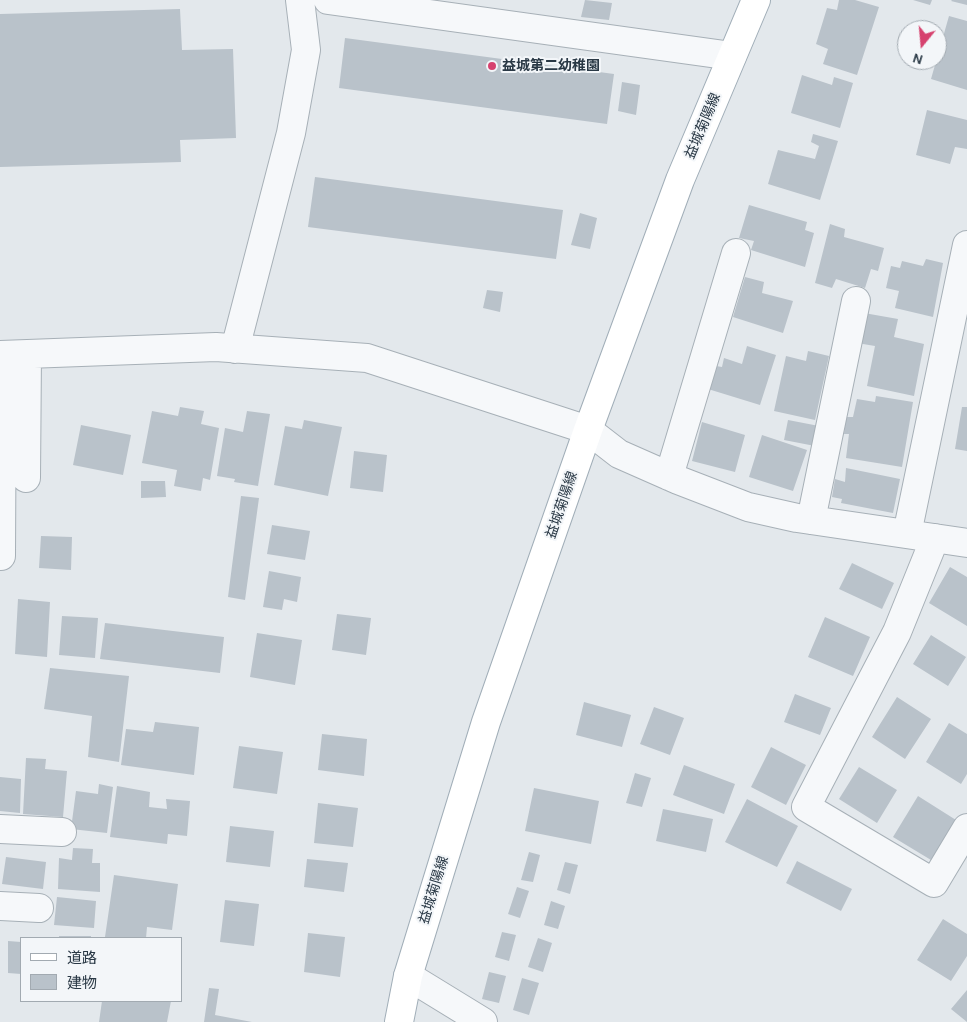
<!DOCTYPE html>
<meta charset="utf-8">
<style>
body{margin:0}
#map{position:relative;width:967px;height:1022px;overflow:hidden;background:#e3e8ec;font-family:Karla,"Noto Sans JP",sans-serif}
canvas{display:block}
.legend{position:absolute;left:20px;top:937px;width:162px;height:65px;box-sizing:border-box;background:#f3f6f9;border:1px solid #a2aab1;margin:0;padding:6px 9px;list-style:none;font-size:15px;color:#293845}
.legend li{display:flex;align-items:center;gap:10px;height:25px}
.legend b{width:25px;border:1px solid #a2aab1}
.north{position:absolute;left:897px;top:20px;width:50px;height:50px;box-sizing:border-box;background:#f3f6f9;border:1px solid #a2aab1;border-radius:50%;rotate:197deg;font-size:14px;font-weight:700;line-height:20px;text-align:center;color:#293845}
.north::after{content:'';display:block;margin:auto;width:18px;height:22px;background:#d6426f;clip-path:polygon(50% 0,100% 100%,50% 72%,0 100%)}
</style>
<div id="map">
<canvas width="967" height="1022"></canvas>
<ul class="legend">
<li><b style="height:6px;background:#fff"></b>道路</li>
<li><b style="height:14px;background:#b9c2ca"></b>建物</li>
</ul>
<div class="north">N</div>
</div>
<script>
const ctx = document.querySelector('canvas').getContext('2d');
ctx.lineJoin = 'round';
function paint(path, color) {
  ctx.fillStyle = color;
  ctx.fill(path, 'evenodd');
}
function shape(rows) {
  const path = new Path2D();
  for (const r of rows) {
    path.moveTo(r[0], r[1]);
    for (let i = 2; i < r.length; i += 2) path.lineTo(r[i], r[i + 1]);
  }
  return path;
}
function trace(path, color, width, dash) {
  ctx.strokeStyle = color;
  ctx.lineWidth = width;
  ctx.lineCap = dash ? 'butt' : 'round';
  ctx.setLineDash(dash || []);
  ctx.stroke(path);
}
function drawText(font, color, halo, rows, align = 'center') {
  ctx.font = font + ' Karla,"Noto Sans JP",sans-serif';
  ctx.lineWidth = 4;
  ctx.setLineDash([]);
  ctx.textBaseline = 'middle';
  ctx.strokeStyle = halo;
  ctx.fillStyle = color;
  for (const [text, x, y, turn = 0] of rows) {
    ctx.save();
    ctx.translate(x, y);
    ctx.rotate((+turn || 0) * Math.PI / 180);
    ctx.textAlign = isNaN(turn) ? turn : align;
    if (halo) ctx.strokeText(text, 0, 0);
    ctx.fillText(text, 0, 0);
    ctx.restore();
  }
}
paint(shape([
 [585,0,612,3,609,20,581,17],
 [839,0,855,0,879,7,857,75,823,64,828,49,816,44,827,8,837,10],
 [913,0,932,0,930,5],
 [952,0,967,0,967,5,951,1],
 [180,9,182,50,233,49,236,138,180,140,181,162,0,167,0,14],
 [949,16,967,21,967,90,931,79],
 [345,38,614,74,607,124,339,88],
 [802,75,832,85,834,77,853,83,840,128,791,113],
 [622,82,640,85,636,115,618,111],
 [927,110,967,120,967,149,955,147,950,164,916,155],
 [813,134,838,141,820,200,768,184,778,150,815,159,819,146,811,142],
 [315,177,563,210,556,259,308,227],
 [749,205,807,222,805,230,814,233,805,267,751,250,754,241,739,238],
 [580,213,597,218,590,249,571,245],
 [830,224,845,229,844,237,884,248,878,271,871,269,865,288,836,279,832,288,815,283],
 [926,259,943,263,933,317,895,308,899,291,886,288,891,266,900,268,902,261,923,266],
 [745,277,764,282,762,293,793,301,783,333,733,317],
 [487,290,503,292,500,312,483,308],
 [864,313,898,319,894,337,924,344,914,396,867,386,875,346,857,343],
 [747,346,776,355,760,405,708,389,716,366,722,367,724,358,742,364],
 [808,351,829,356,815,420,774,411,786,356,806,361],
 [876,396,913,402,902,467,846,458,849,434,844,434,846,417,853,417,857,399,875,402],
 [180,407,204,411,201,424,219,428,210,480,203,478,201,491,174,486,177,470,142,463,152,411,178,416],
 [962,407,967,407,967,451,955,449],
 [247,411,270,414,258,486,234,482,235,479,217,476,225,428,243,432],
 [304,420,342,427,328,496,274,485,285,426,302,429],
 [788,420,819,426,815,446,784,440],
 [702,422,745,435,735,472,692,461],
 [81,425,131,435,123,475,73,465],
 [762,435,807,450,793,491,749,477],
 [354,451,387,455,383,492,350,488],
 [846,468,900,479,893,513,841,503,842,499,832,497,835,479,845,482],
 [141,481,165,481,166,497,141,498],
 [241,496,259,498,245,600,228,597],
 [272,525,310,531,305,560,267,554],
 [41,536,72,537,71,570,39,568],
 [852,563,894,583,882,609,839,589],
 [950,567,967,577,967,626,929,603],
 [269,571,301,577,297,602,284,599,282,610,263,607],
 [18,599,50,602,47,657,15,654],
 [337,614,371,618,366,655,332,650],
 [62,616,98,618,95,658,59,655],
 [825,617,870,637,853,676,808,657],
 [105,623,224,637,220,673,100,659],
 [257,633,302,640,295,685,250,677],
 [931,635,966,657,948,686,913,664],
 [50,668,129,676,119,762,88,757,92,716,44,709],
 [795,694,831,708,820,735,784,722],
 [897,697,931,719,905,759,872,737],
 [584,702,631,715,622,747,576,735],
 [654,707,684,718,670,755,640,744],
 [155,722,199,727,194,775,121,765,126,729,153,732],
 [949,723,967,734,967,774,961,784,926,762],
 [322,734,367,739,364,776,318,770],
 [239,746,283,752,277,794,233,788],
 [771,747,806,765,786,805,751,787],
 [26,758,46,759,45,769,67,771,63,817,23,814],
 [684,765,735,784,724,814,673,795],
 [859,767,897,790,877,823,839,799],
 [635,773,651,778,642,807,626,803],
 [0,777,21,779,20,813,0,811],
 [99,784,113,787,107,833,71,829,76,791,98,794],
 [117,786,150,792,149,807,167,809,166,799,190,801,187,836,168,834,167,844,110,837],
 [534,788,599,801,591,844,525,831],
 [918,796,956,820,931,860,893,837],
 [747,799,798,826,777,867,725,842],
 [318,803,358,808,353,847,314,843],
 [663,809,713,819,706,852,656,841],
 [230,826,274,831,270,867,226,862],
 [73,848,93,849,92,863,100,863,100,892,58,889,59,858,72,860],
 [529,852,540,855,533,882,521,880],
 [6,857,46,862,43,889,2,884],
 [307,859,348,863,344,892,304,887],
 [797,861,852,889,841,911,786,883],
 [565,862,578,865,570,894,557,890],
 [114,875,178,884,172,930,147,927,146,938,105,937],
 [517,887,529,891,520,918,508,914],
 [57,897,96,901,94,928,54,925],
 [225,900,259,904,254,946,220,942],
 [551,901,565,906,558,929,544,925],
 [943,919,967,934,967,956,951,981,917,960],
 [502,932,516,935,509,961,495,957],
 [308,933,345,937,340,977,304,972],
 [59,936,91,936,91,938,59,938],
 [538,938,552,943,543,972,528,967],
 [8,941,21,942,21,974,8,973],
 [489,972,506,976,499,1003,482,999],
 [522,978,539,983,529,1015,513,1010],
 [209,988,219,989,215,1015,252,1022,204,1022],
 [967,990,967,1022,951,1009],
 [102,1001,171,1001,167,1022,99,1022]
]), '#b9c2ca');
const minor = shape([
 [328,0,732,56],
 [235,349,291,133,306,50,300,0],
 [0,355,216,347,367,358,588,430,619,454,678,480,748,507,797,518,967,543],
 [669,476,736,253],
 [26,478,27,354],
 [811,520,856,301],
 [907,534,967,245],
 [935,538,897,632,806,807,934,883,967,828],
 [1,556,2,355],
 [0,829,62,832],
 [0,906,39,908],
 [408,976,483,1022]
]);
const major = shape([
 [399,1022,408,976,486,722,588,430,680,180,756,0]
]);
trace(minor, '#a7b0b7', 30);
trace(major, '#a1aeb8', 30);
trace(minor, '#f6f8fa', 28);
trace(major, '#fff', 28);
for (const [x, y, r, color] of [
 [492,66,5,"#d6426f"]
]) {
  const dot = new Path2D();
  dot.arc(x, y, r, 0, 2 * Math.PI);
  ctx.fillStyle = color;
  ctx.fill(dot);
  trace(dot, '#f3f6f9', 2);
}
drawText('bold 14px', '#293845', '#f3f6f9', [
 ["益城第二幼稚園",502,66]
], 'left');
drawText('14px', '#293845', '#f3f6f9', [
 ["益城菊陽線",703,126,-67],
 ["益城菊陽線",562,505,-71],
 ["益城菊陽線",434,890,-73]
]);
</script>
